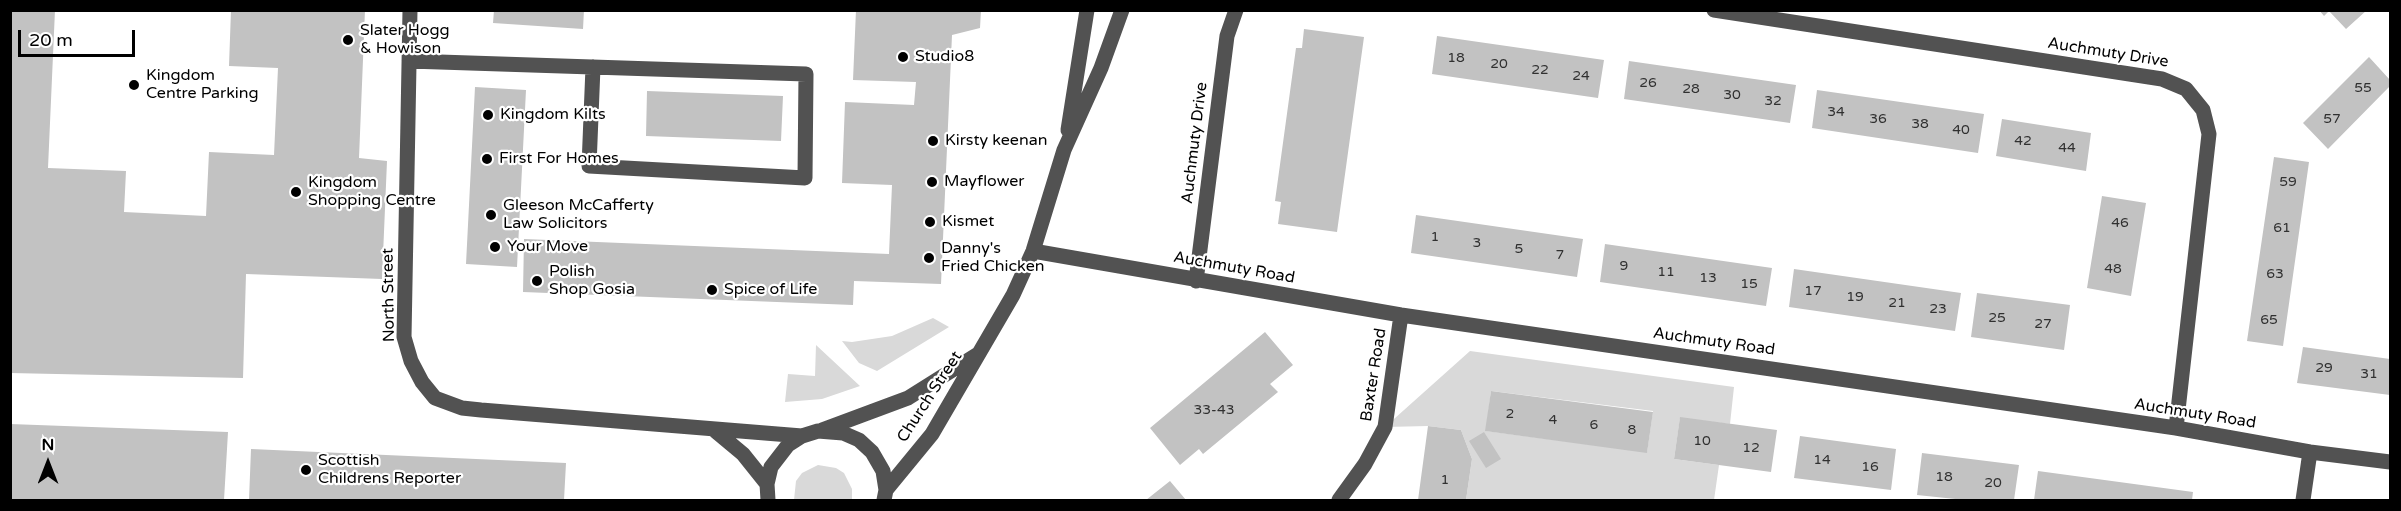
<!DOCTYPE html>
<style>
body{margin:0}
#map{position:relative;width:2401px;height:511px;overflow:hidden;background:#fff;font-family:"Varela Round",sans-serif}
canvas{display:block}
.frame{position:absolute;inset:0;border:12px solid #000;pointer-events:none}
.north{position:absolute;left:18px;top:433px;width:60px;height:60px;-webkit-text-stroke:4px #fff;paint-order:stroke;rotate:0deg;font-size:16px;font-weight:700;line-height:24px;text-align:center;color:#000}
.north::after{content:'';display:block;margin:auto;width:21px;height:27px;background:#000;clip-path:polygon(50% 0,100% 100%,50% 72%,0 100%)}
.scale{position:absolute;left:18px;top:30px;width:117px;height:27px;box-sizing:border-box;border:3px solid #000;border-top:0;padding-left:8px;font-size:18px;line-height:21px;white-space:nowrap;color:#000;-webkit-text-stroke:4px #fff;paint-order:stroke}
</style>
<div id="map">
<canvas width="2401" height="511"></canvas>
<div class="frame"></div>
<div class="north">N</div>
<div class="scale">20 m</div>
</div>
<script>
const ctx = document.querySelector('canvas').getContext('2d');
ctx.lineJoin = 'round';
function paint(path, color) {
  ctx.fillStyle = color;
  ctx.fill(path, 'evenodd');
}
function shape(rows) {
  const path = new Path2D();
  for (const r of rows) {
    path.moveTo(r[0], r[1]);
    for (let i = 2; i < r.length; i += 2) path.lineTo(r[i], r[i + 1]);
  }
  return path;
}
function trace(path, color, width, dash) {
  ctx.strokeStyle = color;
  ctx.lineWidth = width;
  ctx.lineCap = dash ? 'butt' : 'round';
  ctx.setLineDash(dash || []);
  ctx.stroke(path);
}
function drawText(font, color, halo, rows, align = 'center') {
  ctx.font = font + ' "Varela Round",sans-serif';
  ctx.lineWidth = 4.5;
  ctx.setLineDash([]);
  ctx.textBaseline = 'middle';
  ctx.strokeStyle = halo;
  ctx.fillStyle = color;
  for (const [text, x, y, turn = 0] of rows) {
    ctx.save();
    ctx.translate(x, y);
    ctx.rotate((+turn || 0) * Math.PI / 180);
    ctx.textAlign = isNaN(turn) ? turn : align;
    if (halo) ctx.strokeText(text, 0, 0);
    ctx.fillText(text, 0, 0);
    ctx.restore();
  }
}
paint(shape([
 [933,318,949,327,877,371,859,363,842,341,852,342,892,336],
 [816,345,860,386,822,399,785,402,788,374,815,376],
 [1470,351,1734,387,1730,424,1680,418,1674,459,1719,465,1714,500,1466,500,1472,459,1461,430,1428,426,1385,427],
 [1491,391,1653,411,1647,452,1486,431],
 [818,465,836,468,844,473,852,489,852,500,794,500,796,481,802,473]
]), '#d9d9d9');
paint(shape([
 [10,10,55,10,48,168,126,171,124,212,206,216,209,152,274,155,278,68,229,66,231,10,365,10,359,158,387,161,382,279,246,274,243,378,10,373],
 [494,10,584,10,583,29,493,23],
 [856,10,981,10,980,28,952,35,941,284,854,281,853,305,523,292,524,239,889,254,892,185,842,183,845,102,914,105,916,82,853,80],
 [2319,10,2367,10,2346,29,2329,11,2324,16],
 [1304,29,1364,37,1337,232,1278,224,1281,202,1275,201,1296,48,1302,48],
 [1437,36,1604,60,1598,98,1432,74],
 [2369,57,2390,80,2390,86,2328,149,2303,123],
 [1629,61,1796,85,1790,123,1624,99],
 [475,87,526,90,517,267,466,264],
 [1817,90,1984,114,1978,153,1812,128],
 [647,91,783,96,781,141,646,136],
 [2002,119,2091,133,2086,171,1996,156],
 [2274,157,2309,162,2283,346,2247,341],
 [2102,196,2146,203,2131,296,2087,288],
 [1416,215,1583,239,1577,277,1411,253],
 [1605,244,1772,268,1766,306,1600,282],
 [1794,269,1961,293,1955,331,1789,307],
 [1977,293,2070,305,2064,350,1971,337],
 [1265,332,1293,365,1270,384,1278,392,1203,454,1199,449,1180,465,1150,428],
 [2303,347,2390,359,2390,395,2297,383],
 [1491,391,1653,412,1647,453,1485,431],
 [1680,417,1777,430,1771,472,1674,459],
 [10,424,228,432,224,500,10,500],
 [1428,426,1461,430,1472,459,1466,500,1418,500],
 [1484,432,1501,459,1486,468,1469,441],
 [1800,436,1896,449,1891,490,1794,478],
 [251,449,566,463,564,500,249,500],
 [1922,453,2019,465,2014,500,1965,500,1917,495],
 [2038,471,2193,492,2192,500,2034,500],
 [1170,481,1186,500,1146,500]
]), '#c2c2c2');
trace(shape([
 [410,10,404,337,411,361,422,382,435,398,462,408,481,410,802,436],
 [1714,10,2162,79,2186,89,2203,110,2209,134,2176,428],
 [409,61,806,74,805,178,589,166,593,67],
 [1068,130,1087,10],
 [1033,251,1401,315,2176,428,2310,452,2390,462],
 [1196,281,1227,36,1236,10],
 [713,429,743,454,767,484],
 [822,430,908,398,978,354],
 [886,490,932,434,1013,295,1033,251,1064,150,1101,68,1122,10],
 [768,500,767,484,771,467,788,445,802,436,818,431,843,433,859,440,872,452,883,471,886,490,884,500],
 [1339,500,1365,464,1385,427,1401,315],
 [2303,500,2310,452]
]), '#525252', 15);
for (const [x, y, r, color] of [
 [348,40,6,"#000"],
 [903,57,6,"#000"],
 [134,85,6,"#000"],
 [488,115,6,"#000"],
 [933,141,6,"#000"],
 [487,159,6,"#000"],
 [932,182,6,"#000"],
 [296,192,6,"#000"],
 [491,215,6,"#000"],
 [930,222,6,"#000"],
 [495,247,6,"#000"],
 [929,258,6,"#000"],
 [537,281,6,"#000"],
 [712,290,6,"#000"],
 [306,470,6,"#000"]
]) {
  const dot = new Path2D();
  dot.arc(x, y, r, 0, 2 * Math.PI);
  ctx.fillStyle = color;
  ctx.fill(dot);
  trace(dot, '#fff', 2);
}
drawText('14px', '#303030', null, [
 ["18",1456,58],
 ["20",1499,64],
 ["22",1540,70],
 ["24",1581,76],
 ["26",1648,83],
 ["55",2363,88],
 ["28",1691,89],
 ["30",1732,95],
 ["32",1773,101],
 ["34",1836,112],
 ["36",1878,119],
 ["57",2332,119],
 ["38",1920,124],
 ["40",1961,130],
 ["42",2023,141],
 ["44",2067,148],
 ["59",2288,182],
 ["46",2120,223],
 ["61",2282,228],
 ["1",1435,237],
 ["3",1477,243],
 ["5",1519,249],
 ["7",1560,255],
 ["9",1624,266],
 ["48",2113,269],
 ["11",1666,272],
 ["63",2275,274],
 ["13",1708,278],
 ["15",1749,284],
 ["17",1813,291],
 ["19",1855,297],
 ["21",1897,303],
 ["23",1938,309],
 ["25",1997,318],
 ["65",2269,320],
 ["27",2043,324],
 ["29",2324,368],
 ["31",2369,374],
 ["33-43",1214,410],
 ["2",1510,414],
 ["4",1553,420],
 ["6",1594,425],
 ["8",1632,430],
 ["10",1702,441],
 ["12",1751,448],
 ["14",1822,460],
 ["16",1870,467],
 ["18",1944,477],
 ["1",1445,480],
 ["20",1993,483]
]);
drawText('16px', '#000', '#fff', [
 ["Slater Hogg",360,31],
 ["& Howison",360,49],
 ["Studio8",915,57],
 ["Kingdom",146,76],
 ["Centre Parking",146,94],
 ["Kingdom Kilts",500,115],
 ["Kirsty keenan",945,141],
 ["First For Homes",499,159],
 ["Mayflower",944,182],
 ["Kingdom",308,183],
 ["Shopping Centre",308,201],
 ["Gleeson McCafferty",503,206],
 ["Law Solicitors",503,224],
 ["Kismet",942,222],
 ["Your Move",507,247],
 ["Danny's",941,249],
 ["Fried Chicken",941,267],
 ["Polish",549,272],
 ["Shop Gosia",549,290],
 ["Spice of Life",724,290],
 ["Scottish",318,461],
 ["Childrens Reporter",318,479]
], 'left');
drawText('16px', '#000', '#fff', [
 ["Auchmuty Drive",2108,53,9],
 ["Auchmuty Drive",1195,143,-83],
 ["Auchmuty Road",1234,268,10],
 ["North Street",389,295,-91],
 ["Auchmuty Road",1714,342,8],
 ["Baxter Road",1374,375,-81],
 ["Church Street",930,397,-57],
 ["Auchmuty Road",2195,414,9]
]);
</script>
